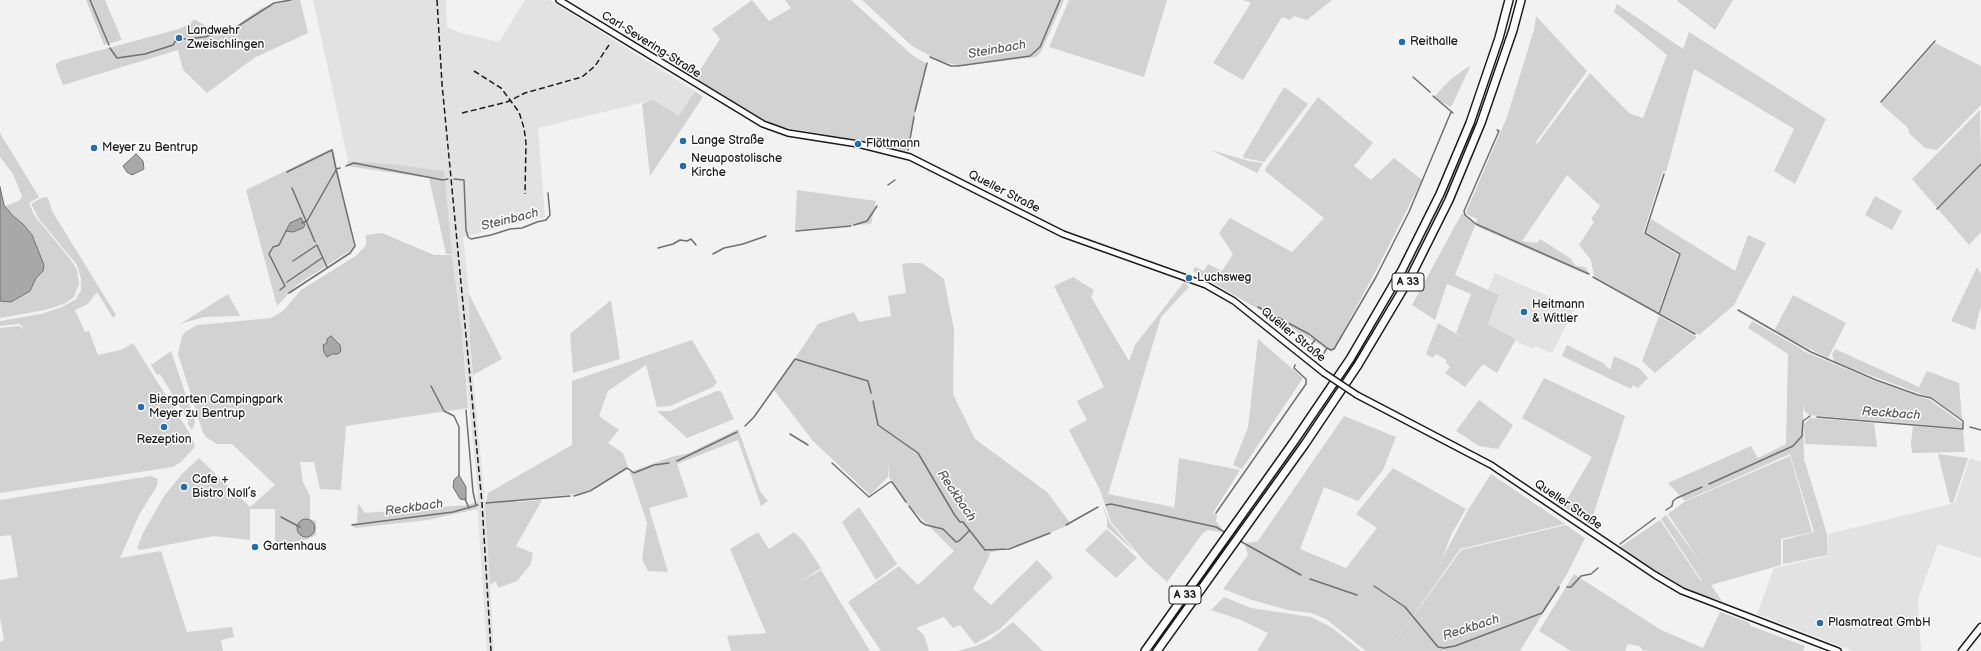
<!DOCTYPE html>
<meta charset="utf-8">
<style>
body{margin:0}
canvas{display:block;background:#f2f2f2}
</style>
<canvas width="1981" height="651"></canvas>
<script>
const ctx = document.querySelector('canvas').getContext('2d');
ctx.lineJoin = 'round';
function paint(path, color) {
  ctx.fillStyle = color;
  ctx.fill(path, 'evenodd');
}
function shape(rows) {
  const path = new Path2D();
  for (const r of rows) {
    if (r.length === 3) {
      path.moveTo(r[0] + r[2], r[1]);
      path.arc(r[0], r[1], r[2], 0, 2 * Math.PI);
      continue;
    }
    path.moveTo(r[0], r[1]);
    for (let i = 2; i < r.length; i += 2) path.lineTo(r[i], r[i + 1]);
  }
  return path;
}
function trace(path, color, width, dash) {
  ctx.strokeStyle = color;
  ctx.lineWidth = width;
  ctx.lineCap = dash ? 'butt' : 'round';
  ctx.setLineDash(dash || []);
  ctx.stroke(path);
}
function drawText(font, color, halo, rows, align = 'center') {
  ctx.font = font + ' "Balsamiq Sans",sans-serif';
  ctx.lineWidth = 3;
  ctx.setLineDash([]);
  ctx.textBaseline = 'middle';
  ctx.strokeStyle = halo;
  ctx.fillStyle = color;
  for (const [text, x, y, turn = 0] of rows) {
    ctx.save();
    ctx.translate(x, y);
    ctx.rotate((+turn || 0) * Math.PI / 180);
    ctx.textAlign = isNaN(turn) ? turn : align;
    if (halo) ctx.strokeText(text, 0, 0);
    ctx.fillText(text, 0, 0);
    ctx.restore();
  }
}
paint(shape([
 [313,0,446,0,447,27,461,33,499,42,525,0,550,0,695,91,679,117,653,100,538,128,545,217,463,237,470,304,471,358,483,479,494,651,487,651,477,502,478,493,462,333,448,221,444,171,393,164,348,161],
 [1495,273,1575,308,1552,353,1535,346,1533,349,1516,341,1517,339,1488,324,1499,296,1488,290],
 [1970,458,1981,462,1981,558,1938,544,1918,599,1921,651,1853,651,1757,614,1774,568,1829,556,1828,534,1955,503]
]), '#e2e2e2');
paint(shape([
 [86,0,105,0,122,40,104,45],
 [290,0,300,0,308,33,254,58,207,93,183,70,178,50,63,85,56,67,56,64,60,61,179,29,190,24,194,19,215,31,236,26,262,8],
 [752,0,769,21,791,8,785,0,851,0,912,55,927,64,906,152,874,143,776,126,765,121,695,78,720,39,712,29],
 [862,0,1064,0,1041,52,1036,57,961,66,940,61,912,46],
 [1069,0,1167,0,1144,77,1049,47],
 [1243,0,1332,0,1307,20,1294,16,1290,20,1282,17,1243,80,1213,63,1251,3],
 [1676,0,1733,0,1715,30],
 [1617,4,1683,49,1689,32,1826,119,1795,184,1774,171,1794,129,1694,69,1666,172,1663,171,1643,233,1678,255,1658,313,1594,276,1591,260,1579,245,1594,222,1591,219,1600,206,1567,175,1522,241,1537,243,1540,239,1570,258,1576,266,1585,267,1589,273,1588,275,1476,226,1477,219,1468,215,1466,212,1507,117,1534,30,1536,16,1587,71,1536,142,1537,144,1590,73,1629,113,1643,118,1667,55,1614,12],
 [1935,43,1981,66,1981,105,1937,150,1925,148,1909,133,1908,128,1881,104],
 [1471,65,1451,107,1433,98,1452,78],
 [1284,87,1308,104,1264,162,1244,158,1243,156],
 [695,91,703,97,650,176,642,104,653,100,679,116],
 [1318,97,1373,143,1354,166,1371,180,1394,158,1422,180,1380,263,1332,352,1193,271,1195,267,1204,271,1208,264,1222,271,1233,254,1219,233,1230,218,1292,252,1324,218,1265,171,1265,169],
 [1980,110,1981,163,1937,208,1912,179],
 [0,133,39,197,29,203,34,215,71,260,77,270,79,284,74,297,64,304,45,310,0,318,0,301,11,302,30,291,36,278,43,271,44,266,32,235,23,224,13,216,6,206,20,200,22,196,13,174,0,157],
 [333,148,354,248,297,285,277,306,246,190],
 [1211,150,1249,161,1263,163,1257,173],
 [348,161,393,164,444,171,452,254,446,254,429,178,347,166],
 [1981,165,1981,232,1969,245,1938,209],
 [797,190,876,201,871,224,795,230],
 [1875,196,1902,211,1892,230,1865,215],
 [47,197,48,198,52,211,116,315,113,318,97,292,88,304,75,310,85,332,89,331,98,355,121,350,133,343,192,437,195,447,181,462,173,467,0,493,0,328,19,326,23,329,21,325,18,324,0,326,0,321,41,314,62,307,76,299,81,290,81,279,77,265,39,219,31,204,41,198],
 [1462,213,1476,223,1455,275,1499,295,1488,324,1516,339,1497,373,1483,364,1465,387,1445,373,1450,367,1446,363,1447,360,1436,354,1433,358,1426,354,1438,323,1472,343,1456,333,1471,294,1447,284,1435,320,1412,305],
 [1651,219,1735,271,1748,235,1766,243,1734,305,1699,335,1660,313,1681,253,1646,232],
 [382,233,434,255,452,255,462,333,468,408,346,426,341,490,320,489,314,462,300,462,303,482,310,496,310,519,316,521,316,535,308,539,290,543,275,543,275,509,250,509,250,540,214,536,140,550,137,548,143,533,164,496,182,474,199,458,250,507,275,485,232,444,217,444,207,438,203,433,178,354,182,336,186,331,198,325,271,318,283,311,301,290,357,255,366,245,366,235],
 [908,263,922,263,944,279,954,330,953,394,975,439,1047,492,1071,524,1028,542,989,553,980,543,990,555,973,589,991,605,1037,560,1053,577,1000,629,975,644,960,625,953,628,944,617,916,628,924,635,929,651,881,651,848,602,899,566,918,585,954,551,905,502,889,477,888,462,888,477,870,495,813,441,774,390,818,324,854,312,859,322,891,316,888,296,906,293,902,264],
 [1977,267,1981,275,1981,305,1975,330,1951,321],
 [1073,277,1094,290,1091,297,1129,361,1135,345,1184,282,1189,287,1161,317,1108,494,1173,507,1174,510,1179,458,1240,470,1213,513,1217,515,1216,521,1222,529,1220,532,1208,530,1203,533,1167,582,1146,563,1111,522,1100,490,1069,430,1087,420,1077,401,1104,387,1054,286],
 [228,294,240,316,204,317,180,324],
 [469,294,502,359,473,375,470,340],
 [1793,295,1846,323,1828,358,1774,331],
 [611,300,620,359,573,373,570,334],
 [1659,316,1697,337,1655,373,1642,361],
 [1752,321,1800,348,1803,351,1875,381,1930,400,1962,423,1963,428,1809,415,1804,410,1803,403,1804,459,1827,534,1828,555,1783,564,1783,540,1814,532,1790,454,1685,501,1668,483,1751,446,1758,458,1786,444,1788,354,1748,328],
 [1258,339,1303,378,1242,469,1233,465,1248,427],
 [692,340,717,382,713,387,670,406,657,407,646,365,608,391,599,416,619,430,608,443,623,453,628,467,584,493,517,500,517,502,542,500,516,546,533,553,531,564,517,581,498,588,496,581,490,585,485,505,488,493,572,445,572,381],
 [1567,345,1603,363,1610,370,1614,356,1639,368,1648,378,1638,388,1633,385,1631,389,1562,356],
 [1835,349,1919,387,1927,371,1959,383,1962,419,1932,398,1837,363,1834,361,1832,354],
 [171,351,195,422,192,430,187,423,189,422,160,374,157,375,151,365],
 [1544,378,1625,416,1590,525,1563,506,1592,457,1522,418],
 [717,391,721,391,734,419,687,438,657,411,670,411],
 [1479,400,1513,425,1498,449,1479,446,1456,431],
 [1344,416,1396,437,1383,470,1358,501,1324,487,1300,549,1346,568,1377,528,1356,514,1393,468,1466,509,1452,533,1442,559,1468,510,1491,474,1565,524,1460,549,1390,649,1461,550,1566,525,1585,538,1567,574,1520,651,1366,651,1326,619,1311,613,1288,610,1252,600,1223,589,1248,555,1245,546,1247,543,1258,541],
 [1810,418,1874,423,1877,447,1805,444,1804,424],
 [1913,426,1963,430,1965,452,1912,453,1911,443],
 [738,429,760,491,768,501,761,506,738,440,677,464,688,497,649,508,668,572,648,571,642,559,647,523,630,472,671,457,689,453],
 [1938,454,1968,458,1953,503,1950,503],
 [1790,456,1812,532,1781,539,1781,565,1711,585,1722,601,1683,590,1619,548,1629,541,1702,581,1661,519,1666,515,1701,563,1668,514,1684,502],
 [151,476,158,479,157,486,139,515,120,558,161,551,187,632,232,627,234,637,221,640,223,651,0,651,0,642,4,640,0,618,0,580,18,577,11,535,0,536,0,500],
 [477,502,477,509,428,520,355,528,351,524,357,523,358,503,365,513,467,505],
 [1102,503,1110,523,1135,552,1107,527,1107,519],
 [859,507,897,564,876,580,842,522],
 [1660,520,1700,580,1629,541],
 [1107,529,1137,558,1116,578,1085,550],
 [758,532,769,549,794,532,804,542,821,568,798,583,821,570,870,651,731,651,727,636,766,633,730,549],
 [1574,574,1661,630,1703,648,1720,612,1748,622,1751,626,1805,646,1803,651,1649,651,1643,650,1639,646,1628,644,1625,651,1571,651,1539,631],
 [1224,597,1251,608,1311,617,1331,627,1361,651,1257,651,1268,633,1241,620,1211,610],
 [1013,622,1043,651,957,651,976,646,991,639]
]), '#d2d2d2');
const water = shape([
 [136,154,143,161,144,169,132,175,127,172,123,166,136,154],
 [0,187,4,205,13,216,23,224,32,235,44,265,43,271,36,278,30,291,11,302,0,301,0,187],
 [301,218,305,225,303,228,293,232,286,231,290,223,301,218],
 [331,336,340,345,341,351,338,354,332,354,327,357,324,352,323,345,327,343,327,339,331,336],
 [459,475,466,487,466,500,460,499,453,487,454,480,459,475],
 [306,528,9]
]);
paint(water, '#a8a8a8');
trace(water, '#707070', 1);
trace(shape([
 [90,0,109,45],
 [110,48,117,58,145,54,173,45,176,40,204,37,235,28,274,3,291,0],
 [930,57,951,66,958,66,1030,56,1040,47,1060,0],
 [1413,77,1430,92],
 [1433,96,1453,113],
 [1881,102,1935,41],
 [915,111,927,63],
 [1497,130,1499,131,1464,211,1465,215,1476,224,1589,274],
 [908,150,914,117],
 [346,166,354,163,443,180,448,179],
 [287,172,332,150,336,169,340,168],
 [454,179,464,180,466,230,468,237,471,239,491,235,510,229,522,228,537,222,546,220,550,215,548,193],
 [888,185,895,180],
 [292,188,315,242],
 [1937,209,1981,164],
 [302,223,307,221,336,170],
 [854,225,867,221,877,206],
 [796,231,851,226],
 [658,248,673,244,680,240,687,241,691,239,696,245],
 [713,254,724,248,743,244,766,236],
 [293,261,317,245,327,267],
 [1593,277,1695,334],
 [287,282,322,258],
 [280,290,285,286,269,254,273,247,279,245,286,231],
 [289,293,350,253,355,246,336,169],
 [1258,307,1309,334,1327,348,1331,350,1334,349,1376,277,1409,212,1451,112],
 [1738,310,1811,352,1876,380,1918,395,1931,398,1963,421,1963,429,1817,417],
 [1659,314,1680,254,1645,233,1664,174],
 [1311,345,1315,340],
 [1324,353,1327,348],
 [431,386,444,411,454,416,459,427,459,475],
 [873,401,878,425,918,453,954,514,960,522,963,522,985,550,1009,549,1050,533],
 [466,410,473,492,476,505],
 [745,426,754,417,795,359,868,381,871,393],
 [1970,427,1981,430],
 [790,434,808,445],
 [677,461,737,432],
 [832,463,869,497,890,482,892,482,906,502],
 [1709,484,1793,446,1802,436,1803,421,1810,416],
 [574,496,590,491,627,468,634,473,654,465,669,463],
 [465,499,469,508],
 [486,503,570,496],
 [1106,505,1111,504,1216,527,1226,533],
 [909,506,921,522,926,525,943,529,956,542,959,541,969,531],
 [1666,510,1672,506,1673,501,1677,498,1702,487],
 [1216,513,1306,384,1306,379,1294,368,1295,365],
 [281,517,300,527],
 [352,525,453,512,478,505],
 [1066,525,1098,507],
 [1240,541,1301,575],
 [1620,544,1655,518],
 [1310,579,1357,595],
 [1374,586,1405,607,1438,647,1444,648,1455,646,1542,613,1559,587],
 [1567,587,1571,587,1581,576,1591,574,1598,568]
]), '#707070', 1.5);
const minor = shape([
 [559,0,763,124,788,133,858,144,910,157,1063,234,1206,285,1234,301,1324,373],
 [1357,395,1491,465,1655,575,1682,591,1838,651]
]);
const major = shape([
 [1962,651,1981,627]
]);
const highway = shape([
 [1145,651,1295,440,1350,359,1402,270,1440,194,1470,123,1499,38,1509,0],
 [1157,651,1305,444,1358,365,1411,276,1449,200,1481,123,1513,30,1521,0]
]);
trace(minor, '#1c1c1c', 8);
trace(major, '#1c1c1c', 9);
trace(highway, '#1c1c1c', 10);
trace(minor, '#fff', 5);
trace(major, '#fff', 6);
trace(highway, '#fff', 7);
trace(shape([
 [437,0,442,84,482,503,491,651],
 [474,71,501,88,519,112,524,128,526,143,525,194],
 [462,113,507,102,525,93,582,77,595,66,609,45]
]), '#1c1c1c', 1.5, [6, 3]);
const minorBridge = shape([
 [1324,373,1357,395]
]);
trace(minorBridge, '#1c1c1c', 8, []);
trace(minorBridge, '#fff', 5);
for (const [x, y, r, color] of [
 [179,38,4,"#1f6fb2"],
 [1402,42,4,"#1f6fb2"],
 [683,141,4,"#1f6fb2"],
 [858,144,4,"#1f6fb2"],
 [94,148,4,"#1f6fb2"],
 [683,166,4,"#1f6fb2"],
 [1189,278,4,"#1f6fb2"],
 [1524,312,4,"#1f6fb2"],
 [141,407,4,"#1f6fb2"],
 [164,427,4,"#1f6fb2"],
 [184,487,4,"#1f6fb2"],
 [255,547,4,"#1f6fb2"],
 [1820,623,4,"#1f6fb2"]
]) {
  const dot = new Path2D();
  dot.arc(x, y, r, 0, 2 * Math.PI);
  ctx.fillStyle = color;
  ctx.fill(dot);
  trace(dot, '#fff', 1.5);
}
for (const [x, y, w] of [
 [1408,282,32],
 [1185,595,32]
]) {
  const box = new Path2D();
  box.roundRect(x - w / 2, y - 9, w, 18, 3);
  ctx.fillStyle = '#fff';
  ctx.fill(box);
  trace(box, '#1c1c1c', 1);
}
drawText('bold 11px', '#1c1c1c', null, [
 ["A 33",1408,282],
 ["A 33",1185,595]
]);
drawText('12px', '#1c1c1c', '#fff', [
 ["Landwehr",187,31],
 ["Zweischlingen",187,45],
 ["Reithalle",1410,42],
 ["Lange Straße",691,141],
 ["Flöttmann",866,144],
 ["Meyer zu Bentrup",102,148],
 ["Neuapostolische",691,159],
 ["Kirche",691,173],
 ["Luchsweg",1197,278],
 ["Heitmann",1532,305],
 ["& Wittler",1532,319],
 ["Biergarten Campingpark",149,400],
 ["Meyer zu Bentrup",149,414],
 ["Rezeption",164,440,"center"],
 ["Cafe +",192,480],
 ["Bistro Noll´s",192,494],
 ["Gartenhaus",263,547],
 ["Plasmatreat GmbH",1828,623]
], 'left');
drawText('12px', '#1c1c1c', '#fff', [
 ["Carl-Severing-Straße",651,45,32],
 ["Queller Straße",1004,192,27],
 ["Queller Straße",1293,335,39],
 ["Queller Straße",1568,505,34]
]);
drawText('italic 13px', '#5b5b5b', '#fff', [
 ["Steinbach",997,50,-10],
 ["Steinbach",510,220,-14],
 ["Reckbach",1891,414,4],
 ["Reckbach",956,496,56],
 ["Reckbach",414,508,-8],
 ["Reckbach",1471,628,-18]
]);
</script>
